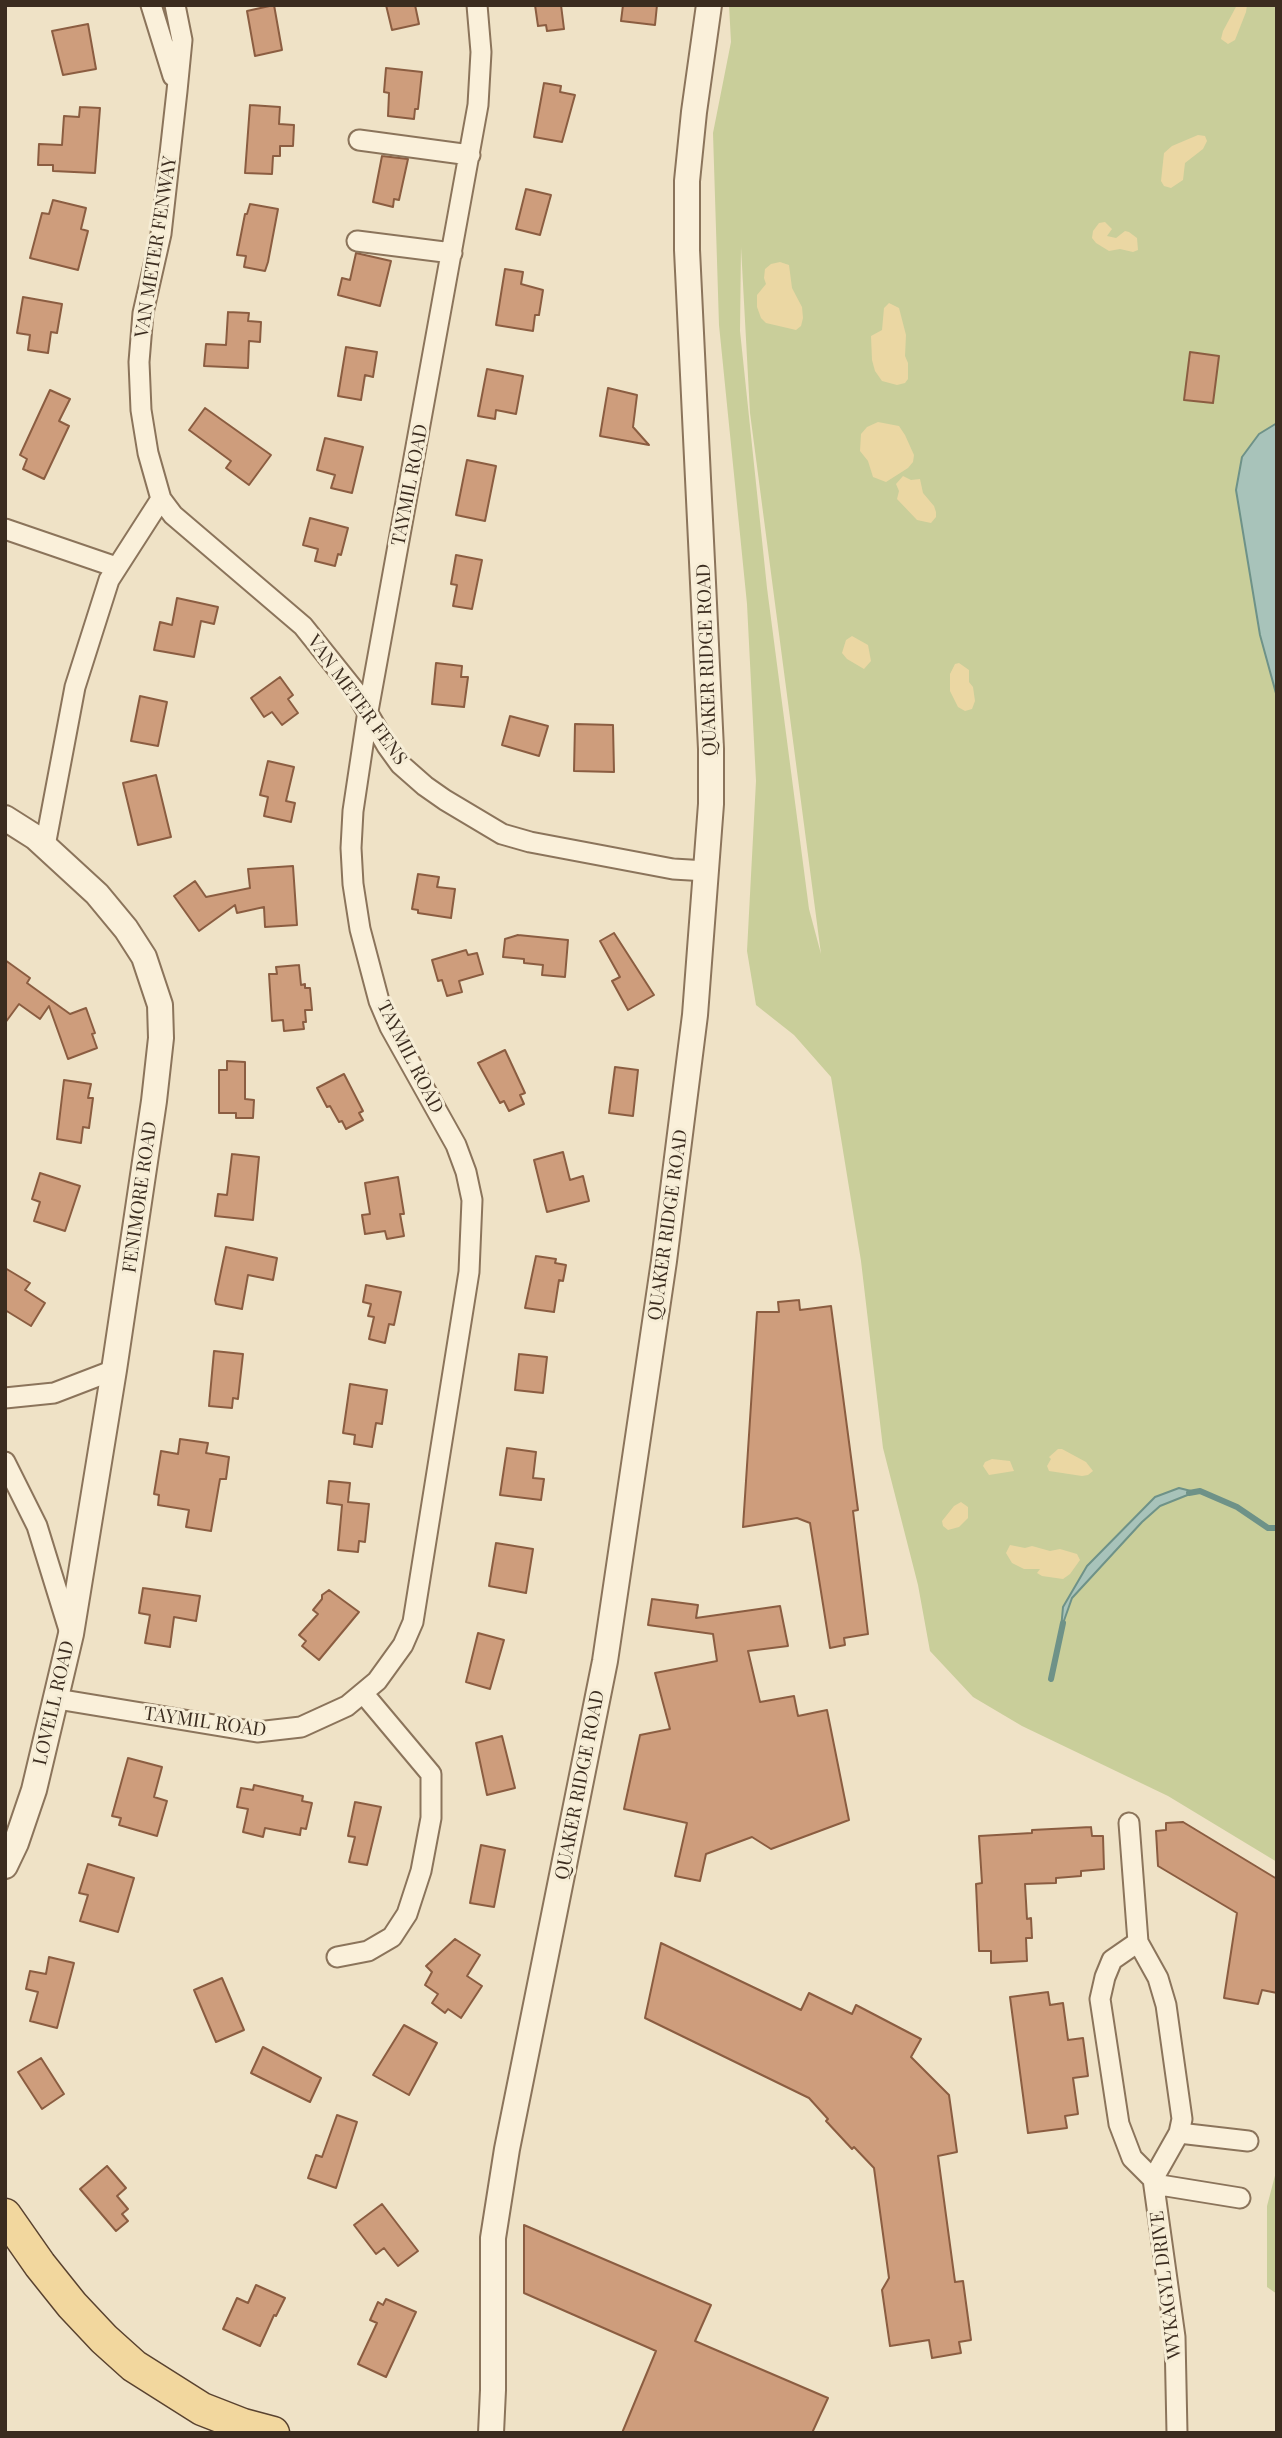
<!DOCTYPE html>
<style>
body{margin:0}
#map{position:relative;width:1282px;height:2438px;overflow:hidden;background:#efe2c6;font-family:"Playfair Display",serif}
canvas{display:block}
.frame{position:absolute;inset:0;border:7px solid #3b2c1f;pointer-events:none}
</style>
<div id="map">
<canvas width="1282" height="2438"></canvas>
<div class="frame"></div>
</div>
<script>
const ctx = document.querySelector('canvas').getContext('2d');
ctx.lineJoin = 'round';
function paint(path, color) {
  ctx.fillStyle = color;
  ctx.fill(path, 'evenodd');
}
function shape(rows) {
  const path = new Path2D();
  for (const r of rows) {
    path.moveTo(r[0], r[1]);
    for (let i = 2; i < r.length; i += 2) path.lineTo(r[i], r[i + 1]);
  }
  return path;
}
function trace(path, color, width, dash) {
  ctx.strokeStyle = color;
  ctx.lineWidth = width;
  ctx.lineCap = dash ? 'butt' : 'round';
  ctx.setLineDash(dash || []);
  ctx.stroke(path);
}
function drawText(font, color, halo, rows, align = 'center') {
  ctx.font = font + ' "Playfair Display",serif';
  ctx.lineWidth = 6;
  ctx.setLineDash([]);
  ctx.textBaseline = 'middle';
  ctx.strokeStyle = halo;
  ctx.fillStyle = color;
  for (const [text, x, y, turn = 0] of rows) {
    ctx.save();
    ctx.translate(x, y);
    ctx.rotate((+turn || 0) * Math.PI / 180);
    ctx.textAlign = isNaN(turn) ? turn : align;
    if (halo) ctx.strokeText(text, 0, 0);
    ctx.fillText(text, 0, 0);
    ctx.restore();
  }
}
paint(shape([
 [729,5,1277,5,1277,1862,1168,1796,1022,1726,973,1697,930,1651,918,1585,883,1448,861,1261,831,1077,794,1035,756,1005,747,951,756,781,747,604,719,325,713,133,731,42],
 [741,247,750,413,821,954,809,909,767,588,740,331],
 [1277,2168,1277,2294,1267,2287,1267,2206]
]), '#c9ce9a');
paint(shape([
 [1237,5,1247,5,1246,12,1235,40,1228,44,1221,39,1223,31],
 [1198,135,1205,136,1207,141,1203,149,1185,163,1183,180,1171,188,1164,186,1161,181,1164,153,1172,146],
 [1105,222,1112,229,1107,236,1116,238,1125,231,1129,232,1137,238,1138,250,1133,252,1120,249,1109,251,1096,243,1092,238,1093,231,1099,223],
 [780,262,789,265,792,288,802,307,803,318,801,326,796,330,766,323,761,318,757,307,757,295,766,284,764,278,765,269,771,264],
 [889,303,899,308,906,335,905,356,908,363,908,379,905,383,897,385,882,381,875,371,872,360,871,336,882,330,884,308],
 [878,422,899,426,905,435,914,455,913,462,908,468,886,482,873,477,868,461,860,451,861,434,867,427],
 [903,476,911,480,920,479,923,493,934,506,936,512,936,517,931,523,917,520,897,499,899,491,896,484],
 [852,636,868,645,871,661,864,669,847,659,842,653,846,640],
 [959,663,969,670,969,682,973,687,975,701,972,709,965,711,958,707,950,691,950,674,955,664],
 [1058,1449,1062,1449,1086,1462,1093,1471,1088,1475,1082,1476,1049,1471,1047,1466,1051,1459,1049,1457],
 [992,1459,1010,1461,1014,1471,989,1475,983,1466,985,1462],
 [961,1502,968,1507,968,1518,959,1527,948,1530,943,1526,942,1521,954,1506],
 [1010,1545,1025,1548,1032,1546,1050,1551,1060,1549,1077,1554,1080,1560,1070,1574,1063,1579,1042,1576,1037,1573,1040,1569,1024,1569,1012,1563,1006,1553]
]), '#ebd7a3');
const water = shape([
 [1277,423,1277,697,1260,635,1236,490,1242,457,1259,434,1277,423],
 [1179,1488,1195,1492,1160,1506,1142,1522,1072,1598,1061,1629,1063,1607,1087,1566,1155,1497,1179,1488]
]);
paint(water, '#a8c3ba');
trace(water, '#6e9288', 2);
trace(shape([
 [1189,1493,1200,1491,1237,1507,1268,1528,1277,1528],
 [1051,1679,1063,1623]
]), '#6e9288', 6);
const building = shape([
 [274,5,282,50,255,56,247,11,274,5],
 [386,5,415,5,419,24,392,30,386,5],
 [535,5,561,5,564,29,547,31,546,25,538,26,535,5],
 [623,5,657,5,655,25,621,21,623,5],
 [88,24,96,69,63,75,52,31,88,24],
 [386,68,422,72,418,109,415,109,414,119,388,116,389,93,384,92,386,68],
 [544,83,561,86,560,92,575,95,562,142,534,137,544,83],
 [250,105,280,107,279,124,294,125,293,146,280,146,280,156,273,156,272,174,245,173,250,105],
 [80,107,100,108,95,173,53,171,53,165,38,165,39,144,62,145,64,116,79,117,80,107],
 [382,156,408,159,399,200,394,199,393,207,373,202,382,156],
 [526,189,551,195,540,235,516,229,526,189],
 [53,200,86,208,81,229,88,231,78,270,30,258,42,213,49,214,53,200],
 [250,204,278,209,268,262,265,271,244,267,246,256,237,255,245,214,247,214,250,204],
 [356,253,391,261,380,306,338,295,342,278,350,280,356,253],
 [505,269,523,272,521,284,543,290,539,315,535,315,533,331,496,325,505,269],
 [23,297,62,304,57,333,51,332,48,353,28,350,30,335,17,333,23,297],
 [228,312,249,313,248,321,261,322,260,342,249,341,248,368,204,366,206,344,226,345,228,312],
 [346,347,377,352,373,377,365,375,361,400,338,396,346,347],
 [1190,352,1219,356,1213,403,1184,400,1190,352],
 [487,369,523,376,516,414,496,410,495,419,478,416,487,369],
 [608,388,637,395,633,427,649,445,600,436,608,388],
 [50,390,70,399,59,421,69,426,44,479,23,469,27,459,20,455,50,390],
 [205,408,271,455,249,485,226,468,231,461,189,430,205,408],
 [325,438,363,447,352,493,331,488,335,475,317,470,325,438],
 [467,460,496,466,485,521,456,515,467,460],
 [310,518,348,528,341,555,338,554,335,566,315,561,318,549,303,545,310,518],
 [456,555,482,560,472,609,453,606,457,585,451,584,456,555],
 [177,598,218,607,214,624,201,621,194,657,154,650,160,622,172,625,177,598],
 [436,663,462,666,461,677,468,677,464,707,432,704,436,663],
 [280,677,293,695,288,699,298,713,282,725,272,712,264,717,251,698,280,677],
 [140,696,167,702,158,746,131,741,140,696],
 [510,716,548,726,539,756,502,745,510,716],
 [575,724,613,725,614,772,574,771,575,724],
 [268,761,294,767,286,801,295,803,291,822,264,816,268,797,260,795,268,761],
 [156,775,171,837,138,845,123,783,156,775],
 [293,866,297,925,265,927,264,907,237,913,235,905,199,931,174,896,195,881,206,897,250,888,248,869,293,866],
 [418,874,439,877,437,887,455,889,451,918,418,913,418,910,412,909,418,874],
 [614,933,654,995,628,1010,612,981,620,977,600,941,614,933],
 [518,935,568,940,565,977,542,975,543,965,524,963,524,959,503,957,505,939,518,935],
 [466,950,468,955,477,953,483,974,459,981,462,992,447,996,442,980,438,981,432,960,466,950],
 [5,960,30,978,27,983,70,1014,86,1008,95,1033,92,1034,97,1048,68,1059,49,1006,40,1019,19,1004,5,1023,5,960],
 [299,965,301,985,305,984,305,988,310,988,312,1010,305,1010,306,1022,303,1022,304,1029,284,1031,283,1020,272,1021,269,974,277,974,276,967,299,965],
 [505,1050,525,1093,520,1095,524,1104,509,1111,504,1101,500,1103,478,1063,505,1050],
 [227,1061,245,1062,245,1099,254,1100,253,1118,236,1118,236,1113,219,1113,219,1070,227,1070,227,1061],
 [615,1067,638,1070,633,1116,609,1113,615,1067],
 [344,1074,363,1111,359,1113,363,1120,346,1129,342,1121,339,1122,330,1106,327,1107,317,1088,344,1074],
 [64,1080,91,1084,88,1098,93,1098,89,1128,83,1127,81,1143,57,1139,64,1080],
 [563,1152,570,1180,583,1176,589,1201,547,1212,534,1160,563,1152],
 [232,1154,259,1157,253,1220,215,1216,218,1194,227,1195,232,1154],
 [40,1173,80,1186,65,1231,34,1221,40,1202,32,1199,40,1173],
 [398,1177,404,1214,400,1214,404,1236,387,1239,385,1231,365,1234,362,1215,370,1214,365,1183,398,1177],
 [226,1247,277,1258,273,1280,248,1275,242,1309,216,1304,215,1300,226,1247],
 [536,1256,556,1259,555,1263,566,1265,563,1281,559,1280,554,1312,525,1308,536,1256],
 [5,1268,30,1283,25,1290,45,1303,31,1326,5,1310,5,1268],
 [366,1285,401,1292,394,1325,389,1324,385,1343,369,1339,374,1317,368,1316,371,1304,363,1302,366,1285],
 [799,1300,800,1310,831,1306,858,1510,853,1511,868,1634,844,1638,845,1645,830,1648,810,1523,797,1518,743,1527,757,1312,779,1312,778,1302,799,1300],
 [214,1351,243,1354,238,1399,233,1398,232,1408,209,1406,214,1351],
 [519,1354,547,1357,543,1393,515,1390,519,1354],
 [350,1384,387,1390,382,1424,376,1423,372,1447,354,1444,355,1435,343,1433,350,1384],
 [180,1439,208,1443,206,1453,229,1457,226,1479,220,1479,211,1531,186,1527,189,1510,158,1505,159,1495,154,1494,161,1451,178,1454,180,1439],
 [507,1448,536,1452,533,1478,544,1479,541,1500,500,1495,507,1448],
 [329,1481,350,1483,348,1502,369,1504,365,1542,359,1541,358,1552,338,1550,342,1505,327,1503,329,1481],
 [496,1543,533,1549,526,1593,489,1586,496,1543],
 [143,1588,200,1596,196,1621,174,1617,170,1647,145,1643,150,1615,139,1613,143,1588],
 [329,1590,359,1612,319,1660,302,1646,306,1641,299,1635,318,1614,313,1610,322,1599,322,1595,329,1590],
 [652,1599,698,1605,696,1618,780,1606,788,1646,748,1651,760,1702,794,1696,798,1716,827,1710,849,1820,771,1849,752,1837,706,1854,700,1881,675,1876,687,1823,624,1809,640,1735,670,1729,655,1673,717,1661,713,1634,648,1625,652,1599],
 [478,1633,504,1640,490,1689,466,1682,478,1633],
 [502,1736,515,1788,487,1795,476,1743,502,1736],
 [128,1758,162,1767,154,1797,167,1801,157,1836,119,1825,121,1818,112,1816,128,1758],
 [254,1785,303,1796,302,1801,312,1803,306,1829,301,1828,300,1835,265,1828,263,1837,243,1832,248,1809,237,1807,241,1788,253,1790,254,1785],
 [355,1802,381,1807,367,1865,349,1862,355,1837,348,1836,355,1802],
 [1183,1822,1277,1879,1277,1993,1262,1990,1258,2004,1224,1998,1237,1913,1158,1866,1156,1831,1166,1830,1166,1823,1183,1822],
 [1091,1827,1092,1836,1103,1836,1104,1869,1081,1871,1081,1876,1056,1878,1056,1883,1025,1884,1027,1919,1031,1918,1032,1938,1026,1938,1027,1961,991,1963,991,1951,979,1951,976,1884,982,1883,979,1836,1032,1833,1032,1830,1091,1827],
 [481,1845,505,1850,494,1907,470,1903,481,1845],
 [88,1864,134,1878,118,1932,80,1921,88,1895,79,1893,88,1864],
 [455,1939,480,1955,467,1976,482,1986,461,2018,448,2009,445,2013,432,2003,438,1994,425,1985,432,1972,426,1966,455,1939],
 [661,1943,801,2010,809,1993,852,2014,856,2005,921,2039,911,2057,949,2095,957,2152,938,2156,955,2282,963,2281,971,2340,959,2342,961,2353,932,2358,929,2340,890,2346,882,2290,889,2278,874,2168,854,2147,852,2149,826,2121,828,2119,809,2098,645,2018,661,1943],
 [49,1957,74,1963,57,2028,30,2021,38,1992,26,1989,30,1971,46,1974,49,1957],
 [222,1978,244,2030,216,2042,194,1990,222,1978],
 [1048,1992,1050,2005,1063,2003,1068,2040,1083,2038,1088,2076,1073,2078,1078,2114,1065,2116,1067,2128,1028,2133,1010,1997,1048,1992],
 [404,2025,437,2043,409,2095,373,2075,404,2025],
 [263,2047,321,2078,310,2102,251,2073,263,2047],
 [41,2058,64,2094,42,2109,18,2072,41,2058],
 [337,2115,357,2122,336,2188,308,2178,316,2155,322,2157,337,2115],
 [107,2166,126,2188,117,2196,128,2209,122,2214,128,2221,116,2231,80,2189,107,2166],
 [382,2204,418,2251,398,2266,384,2248,376,2254,354,2225,382,2204],
 [524,2225,711,2305,695,2341,828,2398,812,2433,622,2433,656,2351,524,2293,524,2225],
 [256,2285,285,2298,276,2316,274,2315,260,2346,223,2329,237,2298,248,2303,256,2285],
 [386,2299,416,2312,386,2377,358,2364,377,2323,370,2320,378,2302,383,2305,386,2299]
]);
paint(building, '#ce9d7c');
trace(building, '#8b5d41', 2);
const minor = shape([
 [151,5,173,76],
 [359,140,470,155],
 [357,241,452,253],
 [161,499,173,515,303,626,355,691,387,746,400,764,425,786,445,800,502,834,530,842,673,869,707,871],
 [5,529,116,567],
 [45,846,75,687,109,580,161,499,148,453,141,410,139,362,143,313,161,234,177,91,182,40,175,5],
 [5,1398,54,1393,114,1370],
 [5,1462,37,1526,70,1633],
 [57,1699,257,1732,301,1727,347,1706,377,1681,403,1645,413,1622,469,1272,472,1200,466,1172,456,1145,390,1027,379,1001,360,929,353,884,351,848,353,811,368,711,478,105,481,52,477,5],
 [1129,1823,1138,1942,1158,1978,1166,2005,1182,2119,1179,2133,1153,2179],
 [1138,1942,1112,1960,1105,1977,1100,1999,1119,2124,1132,2158,1153,2179,1175,2337,1177,2433],
 [337,1957,368,1951,392,1937,407,1914,421,1871,431,1818,431,1774,363,1693],
 [1179,2133,1248,2141],
 [1154,2184,1240,2198]
]);
const tertiary = shape([
 [5,818,35,837,97,894,126,929,144,957,160,1005,161,1038,154,1101,114,1370,71,1634,34,1790,16,1843,5,1866],
 [491,2433,493,2390,493,2238,507,2149,605,1661,664,1261,695,1015,711,804,711,749,687,250,687,181,694,112,709,5]
]);
const primary = shape([
 [5,2215,40,2265,72,2305,104,2339,134,2366,202,2409,243,2425,273,2433]
]);
trace(minor, '#8b745b', 23);
trace(tertiary, '#8b745b', 28);
trace(primary, '#59422f', 35);
trace(minor, '#faf0da', 19);
trace(tertiary, '#faf0da', 24);
trace(primary, '#f2d79e', 32);
drawText('19px', '#3b2c1f', '#f6edd6', [
 ["VAN METER FENWAY",156,247,-81],
 ["TAYMIL ROAD",410,485,-79],
 ["QUAKER RIDGE ROAD",707,660,-92],
 ["VAN METER FENS",357,700,54],
 ["TAYMIL ROAD",410,1057,63],
 ["FENIMORE ROAD",140,1197,-82],
 ["QUAKER RIDGE ROAD",668,1225,-82],
 ["LOVELL ROAD",54,1703,-77],
 ["TAYMIL ROAD",205,1722,8],
 ["QUAKER RIDGE ROAD",580,1785,-79],
 ["WYKAGYL DRIVE",1166,2285,-97]
]);
</script>
